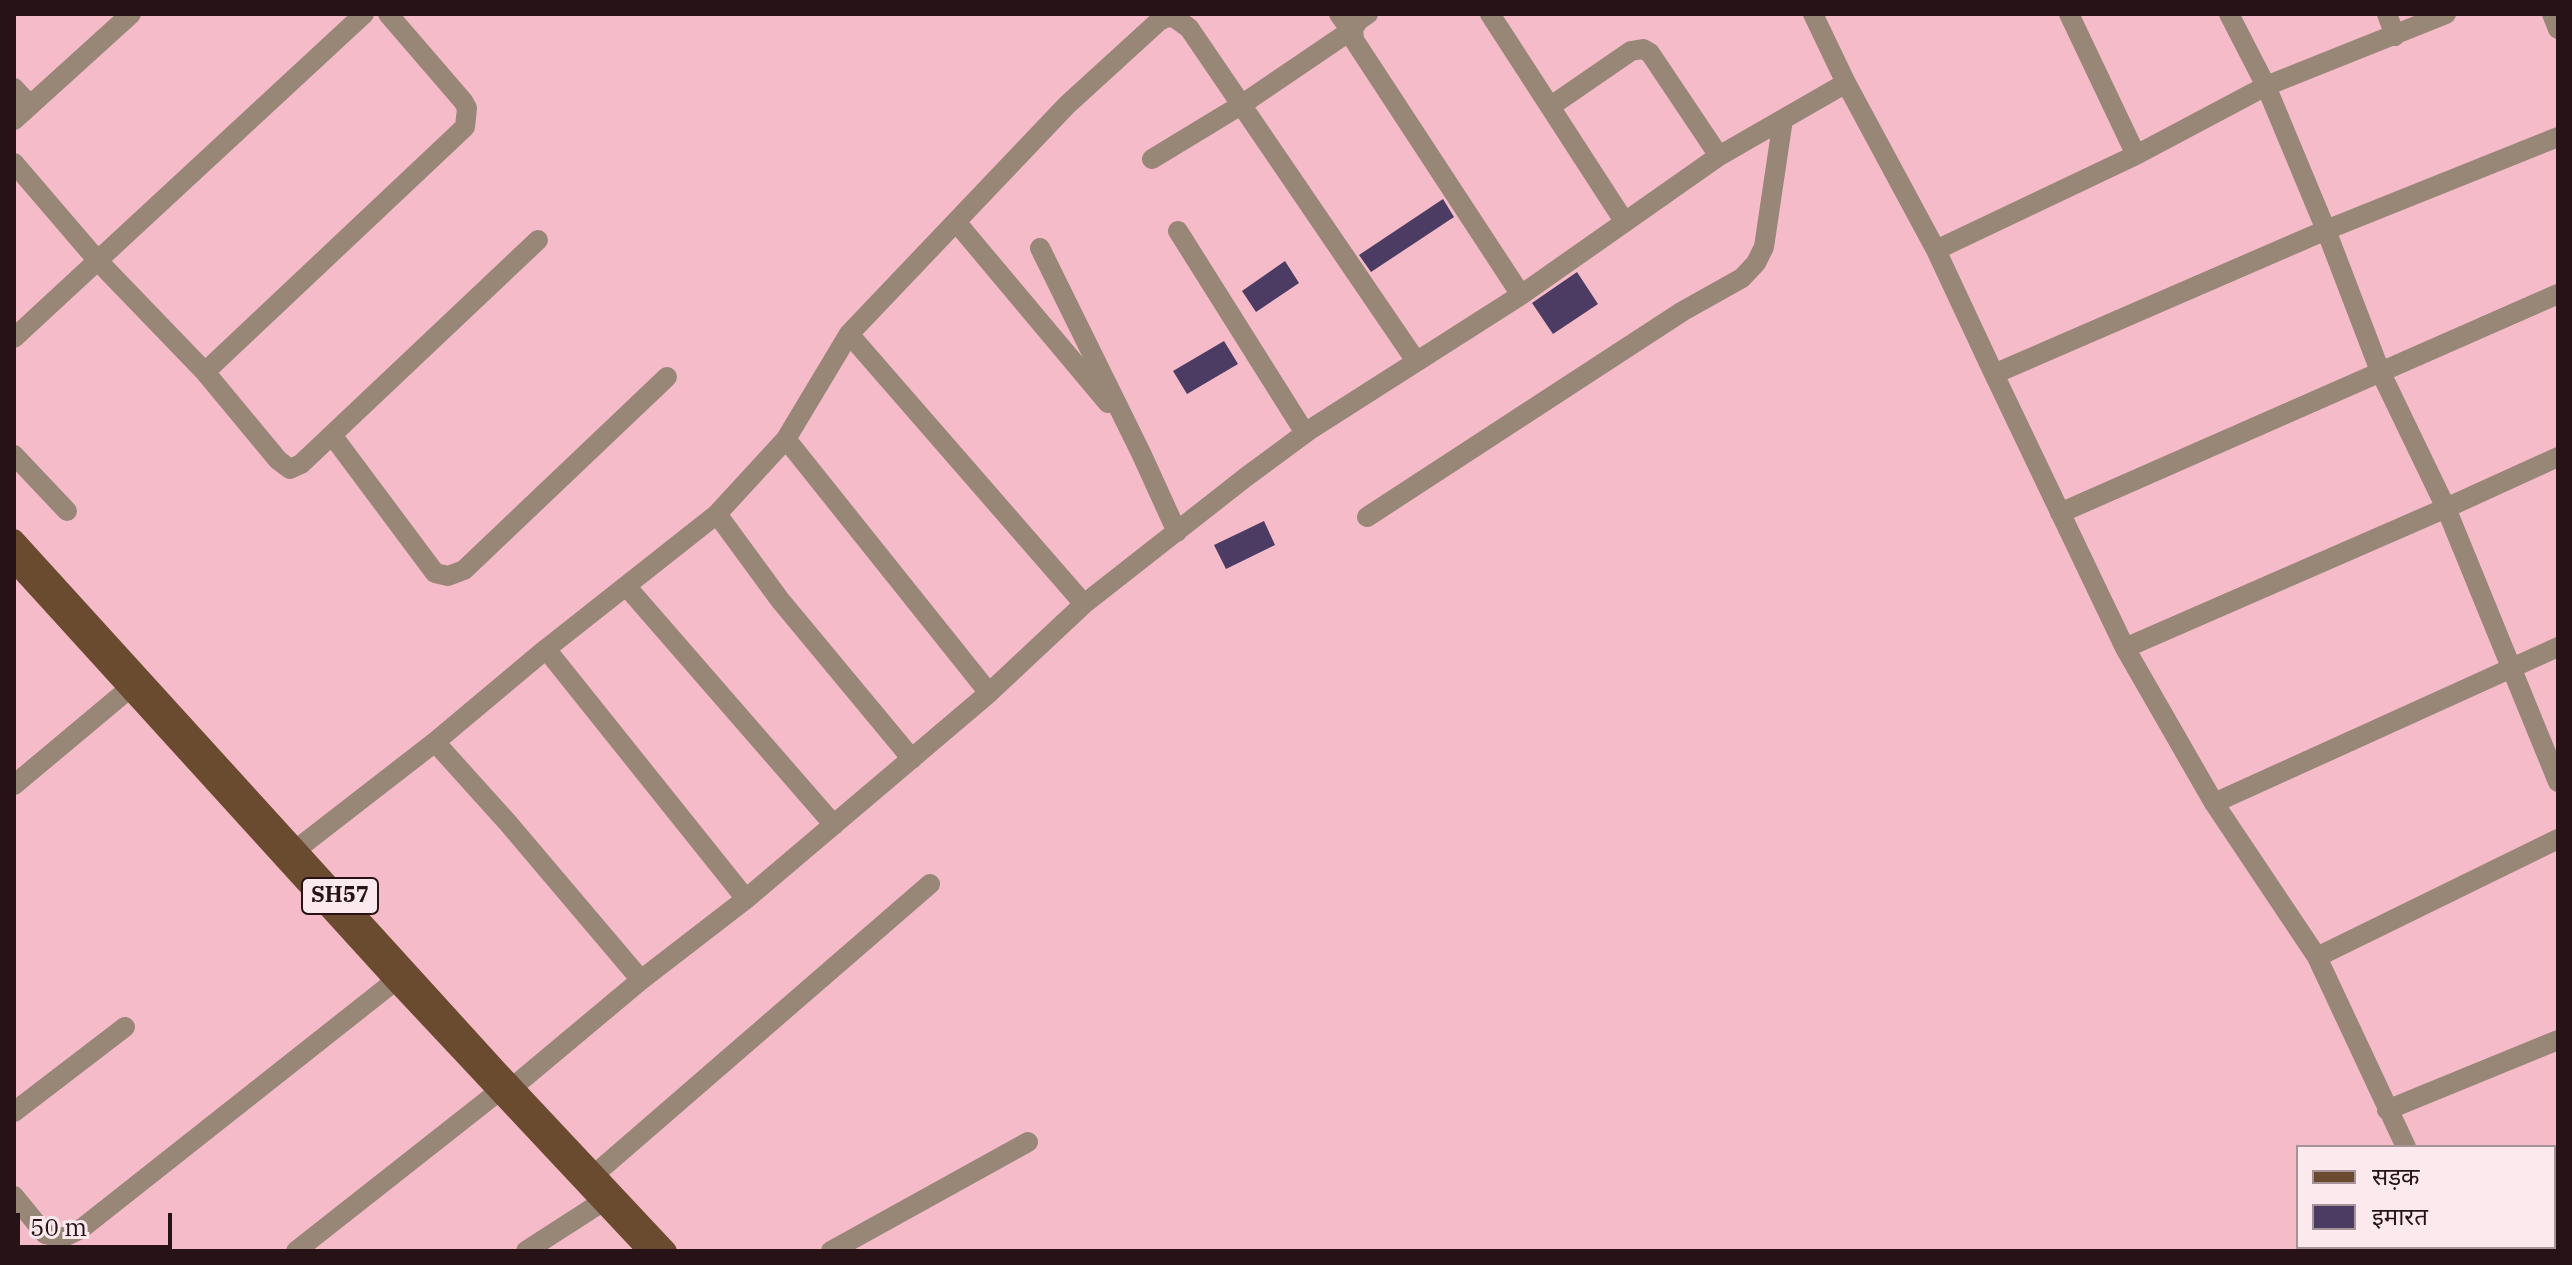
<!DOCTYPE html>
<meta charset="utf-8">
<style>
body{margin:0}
#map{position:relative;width:2572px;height:1265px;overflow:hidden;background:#f5bbc9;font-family:"IBM Plex Serif","Noto Sans Devanagari",serif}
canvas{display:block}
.frame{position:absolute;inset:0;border:16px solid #271218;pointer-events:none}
.legend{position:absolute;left:2296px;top:1145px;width:260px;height:104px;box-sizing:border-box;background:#fbe9ed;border:2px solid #a69398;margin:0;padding:10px 14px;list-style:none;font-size:24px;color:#271218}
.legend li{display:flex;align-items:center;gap:16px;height:40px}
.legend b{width:40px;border:2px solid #a69398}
.scale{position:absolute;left:16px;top:1213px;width:156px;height:36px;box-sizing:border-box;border:4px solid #271218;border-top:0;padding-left:10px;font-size:24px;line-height:28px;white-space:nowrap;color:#271218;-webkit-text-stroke:6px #fbe9ed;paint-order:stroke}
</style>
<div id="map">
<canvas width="2572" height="1265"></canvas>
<div class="frame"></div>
<ul class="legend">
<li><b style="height:10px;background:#6a4b2f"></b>सड़क</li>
<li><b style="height:22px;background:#4c3c64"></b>इमारत</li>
</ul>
<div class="scale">50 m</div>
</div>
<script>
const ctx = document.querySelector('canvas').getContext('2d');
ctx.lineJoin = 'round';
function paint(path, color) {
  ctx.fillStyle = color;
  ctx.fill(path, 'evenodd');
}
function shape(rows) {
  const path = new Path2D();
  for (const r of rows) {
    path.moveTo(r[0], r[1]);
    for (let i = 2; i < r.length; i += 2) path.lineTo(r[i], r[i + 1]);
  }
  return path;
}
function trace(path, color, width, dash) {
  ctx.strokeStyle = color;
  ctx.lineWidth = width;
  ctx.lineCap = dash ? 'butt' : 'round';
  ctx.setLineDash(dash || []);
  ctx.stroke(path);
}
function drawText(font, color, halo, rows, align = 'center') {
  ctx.font = font + ' "IBM Plex Serif",serif';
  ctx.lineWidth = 8;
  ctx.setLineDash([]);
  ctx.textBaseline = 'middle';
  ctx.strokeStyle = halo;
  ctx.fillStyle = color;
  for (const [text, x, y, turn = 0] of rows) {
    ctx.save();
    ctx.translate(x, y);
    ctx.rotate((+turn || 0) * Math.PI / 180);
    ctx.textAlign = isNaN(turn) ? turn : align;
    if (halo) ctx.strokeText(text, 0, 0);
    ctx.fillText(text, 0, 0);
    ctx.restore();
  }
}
paint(shape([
 [1443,199,1454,217,1371,272,1359,255],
 [1285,261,1299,283,1256,312,1242,291],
 [1577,272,1598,304,1553,334,1532,303],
 [1224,341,1238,364,1187,394,1173,371],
 [1264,521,1275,545,1226,569,1214,545]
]), '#4c3c64');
trace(shape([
 [1339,14,1351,31],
 [1368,14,1359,20,1353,29,1354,40,1521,295],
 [1490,14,1624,221],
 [1813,14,1846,83,1936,250,1994,374],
 [2069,14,2136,155],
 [2229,14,2266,86,2326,230,2380,371,2446,508,2558,782],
 [2387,14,2395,36],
 [2552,14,2558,29],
 [14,88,30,105],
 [1551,106,1631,51,1643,49,1650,53,1719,156],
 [14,120,131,14],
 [1152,159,1241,105,1353,29],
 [14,163,98,261,205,372,278,460,290,469,301,464,538,240],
 [957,223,1108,403],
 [1178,231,1305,433],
 [1040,248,1141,453,1177,532],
 [1936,250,2136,155,2266,86,2446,14],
 [849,334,1084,604],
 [14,338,364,14],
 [205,372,465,127,467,108,463,101,388,14],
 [332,435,435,573,448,576,464,570,667,377],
 [786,439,989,693],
 [14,455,67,511],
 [2060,513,2558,294],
 [717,514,780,600,912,759],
 [1367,517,1683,311,1742,278,1756,263,1764,247,1783,119],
 [627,587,834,825],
 [2125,648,2446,508,2558,457],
 [546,649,746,899],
 [435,742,508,823,641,980],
 [14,785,130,688],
 [2214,803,2558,647],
 [284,859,435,742,546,649,717,514,786,439,849,334,1067,105,1159,21,1167,17,1175,18,1189,28,1416,361],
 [2317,957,2558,839],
 [2387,1110,2558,1040],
 [14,1112,125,1027],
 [2406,1147,2317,957,2214,803,2125,648,1994,374,2326,230,2558,137],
 [595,1174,930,884],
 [14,1196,45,1234,62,1238,81,1229,395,981],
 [2554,1227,2558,1225],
 [2455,1247,2457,1251],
 [296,1251,498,1092,513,1087,641,980,746,899,989,693,1084,604,1246,477,1311,429,1521,295,1719,156,1846,83],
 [526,1251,602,1202],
 [831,1251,1028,1142],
 [2497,1251,2506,1247]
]), '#988677', 20);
trace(shape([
 [14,539,498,1071,667,1251],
 [14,562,395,981,648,1251]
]), '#6a4b2f', 20);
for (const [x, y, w] of [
 [340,896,76]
]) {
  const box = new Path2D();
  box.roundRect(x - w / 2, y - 18, w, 36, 6);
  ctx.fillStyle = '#fbe9ed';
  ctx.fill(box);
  trace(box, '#271218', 2);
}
drawText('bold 22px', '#271218', null, [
 ["SH57",340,896]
]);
</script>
